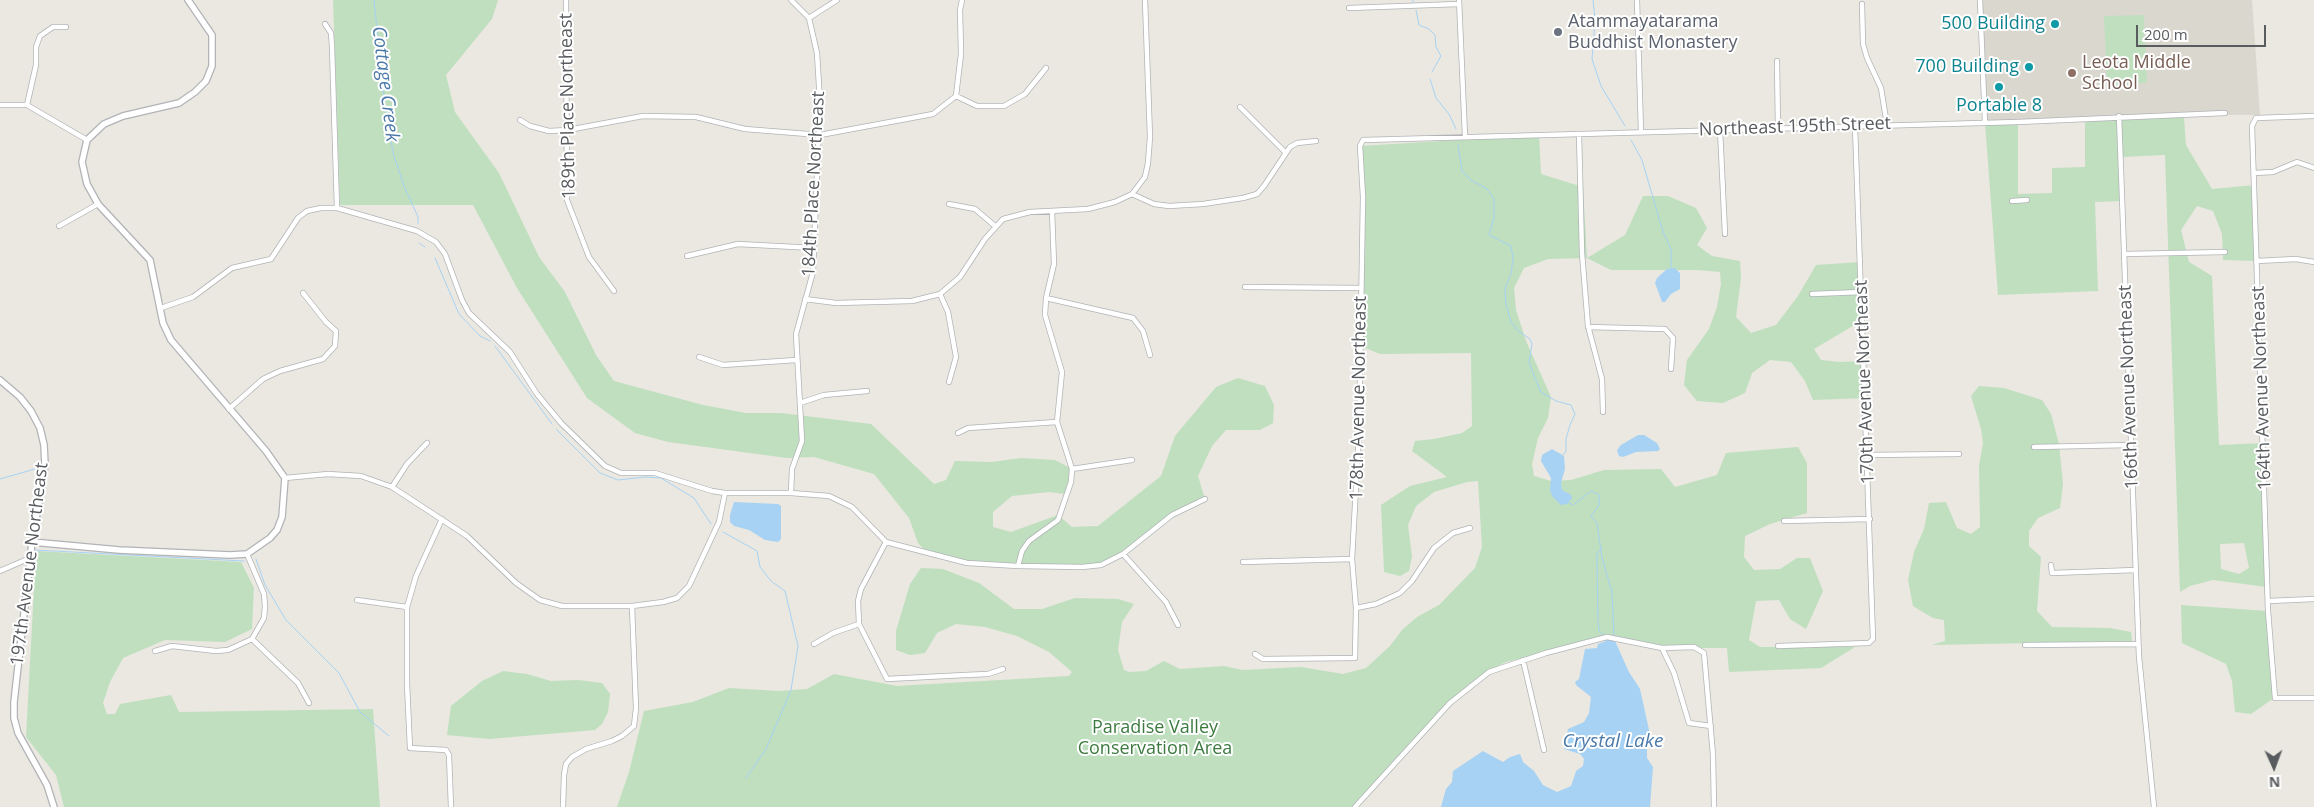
<!DOCTYPE html>
<style>
body{margin:0}
#map{position:relative;width:2314px;height:807px;overflow:hidden;background:#eae8e0;font-family:"Open Sans",sans-serif}
canvas{display:block}
.north{position:absolute;left:2249px;top:742px;width:50px;height:50px;-webkit-text-stroke:4px #fff;paint-order:stroke;rotate:178deg;font-size:14px;font-weight:700;line-height:20px;text-align:center;color:#595c5f}
.north::after{content:'';display:block;margin:auto;width:18px;height:22px;background:#595c5f;clip-path:polygon(50% 0,100% 100%,50% 72%,0 100%)}
.scale{position:absolute;left:2136px;top:25px;width:130px;height:22px;box-sizing:border-box;border:2px solid #595c5f;border-top:0;padding-left:6px;font-size:15px;line-height:18px;white-space:nowrap;color:#595c5f;-webkit-text-stroke:4px #fff;paint-order:stroke}
</style>
<div id="map">
<canvas width="2314" height="807"></canvas>
<div class="north">N</div>
<div class="scale">200 m</div>
</div>
<script>
const ctx = document.querySelector('canvas').getContext('2d');
ctx.lineJoin = 'round';
function paint(path, color) {
  ctx.fillStyle = color;
  ctx.fill(path, 'evenodd');
}
function shape(rows) {
  const path = new Path2D();
  for (const r of rows) {
    path.moveTo(r[0], r[1]);
    for (let i = 2; i < r.length; i += 2) path.lineTo(r[i], r[i + 1]);
  }
  return path;
}
function trace(path, color, width, dash) {
  ctx.strokeStyle = color;
  ctx.lineWidth = width;
  ctx.lineCap = dash ? 'butt' : 'round';
  ctx.setLineDash(dash || []);
  ctx.stroke(path);
}
function drawText(font, color, halo, rows, align = 'center') {
  ctx.font = font + ' "Open Sans",sans-serif';
  ctx.lineWidth = 4;
  ctx.setLineDash([]);
  ctx.textBaseline = 'middle';
  ctx.strokeStyle = halo;
  ctx.fillStyle = color;
  for (const [text, x, y, turn = 0] of rows) {
    ctx.save();
    ctx.translate(x, y);
    ctx.rotate((+turn || 0) * Math.PI / 180);
    ctx.textAlign = isNaN(turn) ? turn : align;
    if (halo) ctx.strokeText(text, 0, 0);
    ctx.fillText(text, 0, 0);
    ctx.restore();
  }
}
paint(shape([
 [1980,0,2252,0,2260,115,2162,115,1985,123]
]), '#dad7cf');
paint(shape([
 [333,0,498,0,492,19,446,75,455,112,499,173,539,257,565,292,596,355,614,381,703,405,746,413,781,413,871,424,934,484,946,480,955,461,992,462,1021,458,1055,460,1072,469,1071,482,1065,494,1049,492,1012,496,993,512,993,527,1011,532,1058,515,1072,527,1098,526,1161,476,1175,436,1216,387,1238,378,1265,386,1274,405,1273,423,1260,430,1226,430,1212,446,1198,476,1205,499,1172,515,1123,554,1101,565,1082,567,967,563,927,552,918,543,909,518,874,474,814,457,787,458,668,442,635,433,587,398,517,288,473,205,340,205],
 [2144,15,2147,83,2107,85,2104,16],
 [2119,116,2184,118,2186,145,2212,189,2255,185,2257,261,2223,260,2222,234,2213,211,2197,206,2181,230,2189,262,2212,276,2219,445,2264,443,2267,587,2213,580,2190,586,2180,592,2165,155,2121,157,2122,201,2095,202,2098,291,1998,295,1985,123,2018,122,2018,194,2052,193,2052,168,2085,167,2085,118],
 [2244,543,2249,568,2239,574,2221,569,2220,544],
 [1539,135,1541,174,1583,187,1587,258,1625,235,1643,196,1668,196,1696,208,1707,228,1697,245,1712,256,1740,261,1741,278,1736,317,1751,333,1776,325,1798,296,1816,265,1861,262,1863,320,1814,349,1821,360,1840,362,1864,361,1866,398,1813,400,1805,381,1791,362,1770,360,1752,373,1745,393,1723,403,1697,401,1684,385,1687,360,1709,329,1717,307,1721,284,1720,272,1698,270,1611,270,1587,258,1548,259,1524,268,1514,288,1516,310,1526,341,1551,397,1548,418,1538,438,1532,464,1534,476,1551,481,1571,480,1604,470,1661,469,1675,487,1717,475,1726,453,1798,447,1807,463,1807,513,1770,524,1745,536,1744,557,1754,570,1780,569,1797,558,1810,558,1823,591,1806,629,1790,619,1779,600,1756,601,1749,640,1760,647,1855,647,1821,668,1729,672,1727,648,1662,648,1613,637,1506,662,1488,671,1450,703,1355,807,617,807,629,772,644,711,693,702,729,688,779,691,807,689,834,674,897,686,1069,676,1072,672,1049,652,1017,636,985,627,956,624,937,633,925,653,910,655,896,650,896,631,910,584,921,568,943,569,979,583,1014,609,1042,609,1075,598,1118,599,1134,604,1122,622,1118,650,1124,670,1129,672,1146,671,1164,661,1180,669,1224,666,1242,670,1301,667,1343,674,1366,668,1390,646,1402,630,1417,617,1439,605,1475,568,1482,547,1478,481,1467,482,1434,492,1416,506,1408,525,1412,556,1409,571,1400,576,1384,572,1381,505,1410,486,1447,477,1412,451,1415,441,1434,439,1462,433,1472,426,1471,353,1380,354,1358,345,1363,197,1360,146],
 [1979,386,2004,388,2042,400,2051,414,2059,444,2063,484,2060,508,2038,518,2029,531,2029,546,2041,557,2037,611,2052,627,2110,628,2131,632,2132,641,1932,645,1945,641,1944,620,1933,618,1913,606,1908,580,1914,552,1924,529,1929,503,1946,502,1957,528,1971,534,1980,527,1979,466,1983,443,1981,429,1971,396],
 [36,551,241,562,254,588,252,629,225,642,165,640,123,658,110,682,103,703,107,714,115,714,120,704,171,695,179,712,373,709,380,807,64,807,56,775,26,737],
 [2181,605,2268,611,2274,698,2251,714,2235,712,2232,681,2226,664,2182,643],
 [503,671,527,674,551,681,578,680,602,683,610,694,608,712,602,724,595,730,489,739,447,735,451,706,482,681]
]), '#bfdfbf');
paint(shape([
 [1675,268,1680,273,1680,289,1671,294,1665,302,1662,302,1655,283,1657,278,1667,269],
 [1638,435,1644,435,1657,443,1660,449,1658,451,1636,452,1623,457,1619,456,1617,450,1621,445],
 [1552,449,1564,456,1565,469,1561,483,1562,490,1571,495,1572,498,1567,504,1561,505,1552,496,1550,490,1551,478,1541,461,1542,455],
 [734,502,778,504,781,506,781,539,778,542,765,540,749,530,734,526,730,522,730,515],
 [1605,635,1609,640,1615,641,1629,672,1640,689,1651,739,1647,746,1647,758,1653,767,1650,807,1441,807,1446,789,1452,782,1453,771,1483,751,1503,762,1510,757,1520,754,1523,762,1534,771,1543,785,1557,792,1571,786,1576,771,1583,766,1584,759,1580,754,1564,749,1568,729,1584,722,1589,713,1591,697,1576,685,1575,682,1579,679,1585,649,1597,648,1598,644,1606,641,1603,636]
]), '#a7d2f4');
trace(shape([
 [374,0,386,116,394,156,404,186,418,217,418,223],
 [1413,0,1413,2],
 [1593,0,1595,19,1592,59,1601,86,1625,126],
 [1416,10,1419,25,1429,29,1435,35,1436,47,1441,56,1432,72],
 [1430,79,1436,98,1449,114,1456,129],
 [1631,140,1642,160,1663,232,1671,249,1671,268],
 [1458,145,1462,171,1472,181,1486,188,1494,199,1494,218,1489,235,1511,246,1513,258,1511,274,1505,288,1506,304,1511,322,1517,330,1530,339,1532,344,1529,362,1534,376,1541,392,1556,401,1571,405,1575,414,1570,425,1566,439,1566,451,1563,455],
 [419,243,425,247],
 [435,258,459,314,480,336,490,341],
 [495,346,552,424],
 [556,429,600,473,618,480,645,477,661,478,694,498,711,524],
 [0,479,35,469],
 [1568,502,1573,505,1591,491,1599,495,1599,505,1591,516,1597,523,1602,558,1612,592,1614,635],
 [723,532,757,551,760,567,771,581,785,591,798,646,791,690,766,749,746,778],
 [36,541,48,472],
 [35,545,34,550,244,561],
 [1601,548,1597,554,1597,562,1598,621,1599,631,1604,635],
 [256,559,265,585,286,620,339,673,360,712,389,736]
]), '#a7d2f4', 1);
const minor = shape([
 [566,0,567,200,589,257,614,291],
 [791,0,809,18,817,53,820,102,813,272,796,334,802,441,792,469,791,493],
 [1459,0,1465,136],
 [1637,0,1641,131],
 [1980,0,1985,123],
 [1862,4,1863,44,1867,58,1881,88,1887,125],
 [1349,8,1459,4],
 [809,18,837,0],
 [325,24,331,33,332,47,337,208],
 [1777,61,1778,128],
 [956,96,961,54,960,10,962,0],
 [0,105,27,105,87,140],
 [27,105,36,65,36,47,40,36,53,27,66,27],
 [1240,107,1285,152],
 [2119,116,2139,657,2154,807],
 [2314,116,2256,118,2252,126,2268,611,2275,698,2314,698],
 [520,120,530,126,549,131,568,130,643,116,696,117,745,129,820,135,933,114,956,96,977,106,1004,106,1025,94,1046,68],
 [1720,129,1725,234],
 [1579,134,1582,253,1588,326,1602,379,1603,412],
 [2254,173,2273,172,2297,162,2314,168],
 [1132,194,1154,204,1169,206,1203,204,1243,198,1257,194,1264,186,1290,147,1297,143,1316,141],
 [2012,201,2027,200],
 [949,204,975,209,995,226],
 [59,226,98,204],
 [2124,254,2225,252],
 [687,256,738,244,814,248],
 [2257,261,2296,259,2314,262],
 [1245,287,1361,288],
 [940,294,948,312,956,357,949,382],
 [1812,294,1862,292],
 [1046,298,1133,318,1143,331,1150,355],
 [805,299,836,303,912,301,940,294,960,277,985,239,1003,219,1030,212,1088,209,1115,202,1132,194,1145,177,1148,163,1150,137,1145,0],
 [161,308,193,297,232,268,271,259,298,218,307,211,321,208,337,208,417,231,436,242,445,254,462,300,469,313,510,352,537,394,561,423,605,466,621,473,655,473,712,491,725,493,791,493,829,496,852,507,886,542,967,563,1018,566,1082,567,1101,565,1123,554,1172,515,1205,499],
 [1588,327,1665,329,1673,338,1671,369],
 [699,357,723,365,796,360],
 [800,403,824,395,867,391],
 [229,409,263,379,280,371,323,359,335,346,336,331,326,322,303,293],
 [958,433,968,428,1057,422],
 [2034,447,2131,445],
 [1868,455,1959,454],
 [1072,469,1132,460],
 [285,478,328,474,361,476,392,487,467,536,516,583,540,600,562,606,632,606,663,602,677,598,689,586,719,522,725,493],
 [392,487,407,464,427,443],
 [442,519,416,576,407,607,407,684,410,748,446,750,449,755,451,807],
 [1784,521,1870,519],
 [886,542,861,589,858,601,859,624,887,679,965,675,988,674,1003,669],
 [1123,554,1166,602,1178,625],
 [1243,562,1352,559],
 [2051,565,2052,573,2136,570],
 [1018,566,1022,551,1029,541,1058,520,1071,482,1072,469,1057,422,1062,372,1045,315,1046,298,1054,264,1052,211],
 [0,571,30,558],
 [357,600,407,607],
 [2269,601,2314,599],
 [1356,608,1376,604,1400,593,1412,581,1434,548,1453,533,1470,528],
 [252,639,298,683,309,703],
 [814,644,833,633,859,624],
 [2025,645,2138,644],
 [1778,646,1869,643,1873,639,1855,126],
 [1662,648,1674,673,1689,723,1711,726],
 [155,651,172,646,216,651,228,650,252,639,264,618,265,606,264,594,247,554],
 [1255,654,1263,659,1355,658,1356,608,1352,559,1359,433,1363,197,1360,146,1363,140,2018,122,2225,113],
 [1523,660,1544,750],
 [563,807,564,775,566,764,572,757,586,749,612,741,622,736,634,726,636,708,632,606],
 [1355,807,1450,703,1489,672,1546,653,1607,637,1662,648,1694,647,1704,653,1713,755,1714,807]
]);
const tertiary = shape([
 [0,380,20,397,31,411,40,428,44,445,45,465,32,542,14,702,14,718,18,733,47,785,54,807],
 [32,542,119,550,230,555,247,554,270,538,277,530,282,517,285,478,266,451,171,340,163,323,150,260,98,204,87,184,82,162,87,140,104,124,123,116,179,103,195,92,206,81,212,66,212,35,188,0]
]);
trace(minor, '#b1b3b7', 6);
trace(tertiary, '#b1b3b7', 8);
trace(minor, '#fff', 4.5);
trace(tertiary, '#fff', 5.5);
for (const [x, y, r, color] of [
 [2055,24,5,"#0f9aa8"],
 [1558,32,5,"#6b7280"],
 [2029,67,5,"#0f9aa8"],
 [2072,73,5,"#8d6e63"],
 [1999,87,5,"#0f9aa8"]
]) {
  const dot = new Path2D();
  dot.arc(x, y, r, 0, 2 * Math.PI);
  ctx.fillStyle = color;
  ctx.fill(dot);
  trace(dot, '#fff', 2);
}
drawText('18px', '#5b616d', '#fff', [
 ["Atammayatarama",1568,22],
 ["Buddhist Monastery",1568,43]
], 'left');
drawText('18px', '#0d838f', '#fff', [
 ["500 Building",2045,24],
 ["700 Building",2019,67],
 ["Portable 8",1999,106,"center"]
], 'right');
drawText('18px', '#785e54', '#fff', [
 ["Leota Middle",2082,63],
 ["School",2082,84]
], 'left');
drawText('18px', '#595c5f', '#fff', [
 ["189th Place Northeast",568,106,-91],
 ["Northeast 195th Street",1795,127,-2],
 ["184th Place Northeast",814,184,-87],
 ["170th Avenue Northeast",1865,382,-92],
 ["166th Avenue Northeast",2129,387,-92],
 ["164th Avenue Northeast",2262,388,-92],
 ["178th Avenue Northeast",1359,398,-89],
 ["197th Avenue Northeast",30,564,-83]
]);
drawText('18px', '#3d7a40', '#fff', [
 ["Paradise Valley",1155,728],
 ["Conservation Area",1155,749]
]);
drawText('italic 19px', '#4b7aaa', '#fff', [
 ["Cottage Creek",385,84,83],
 ["Crystal Lake",1613,742]
]);
</script>
